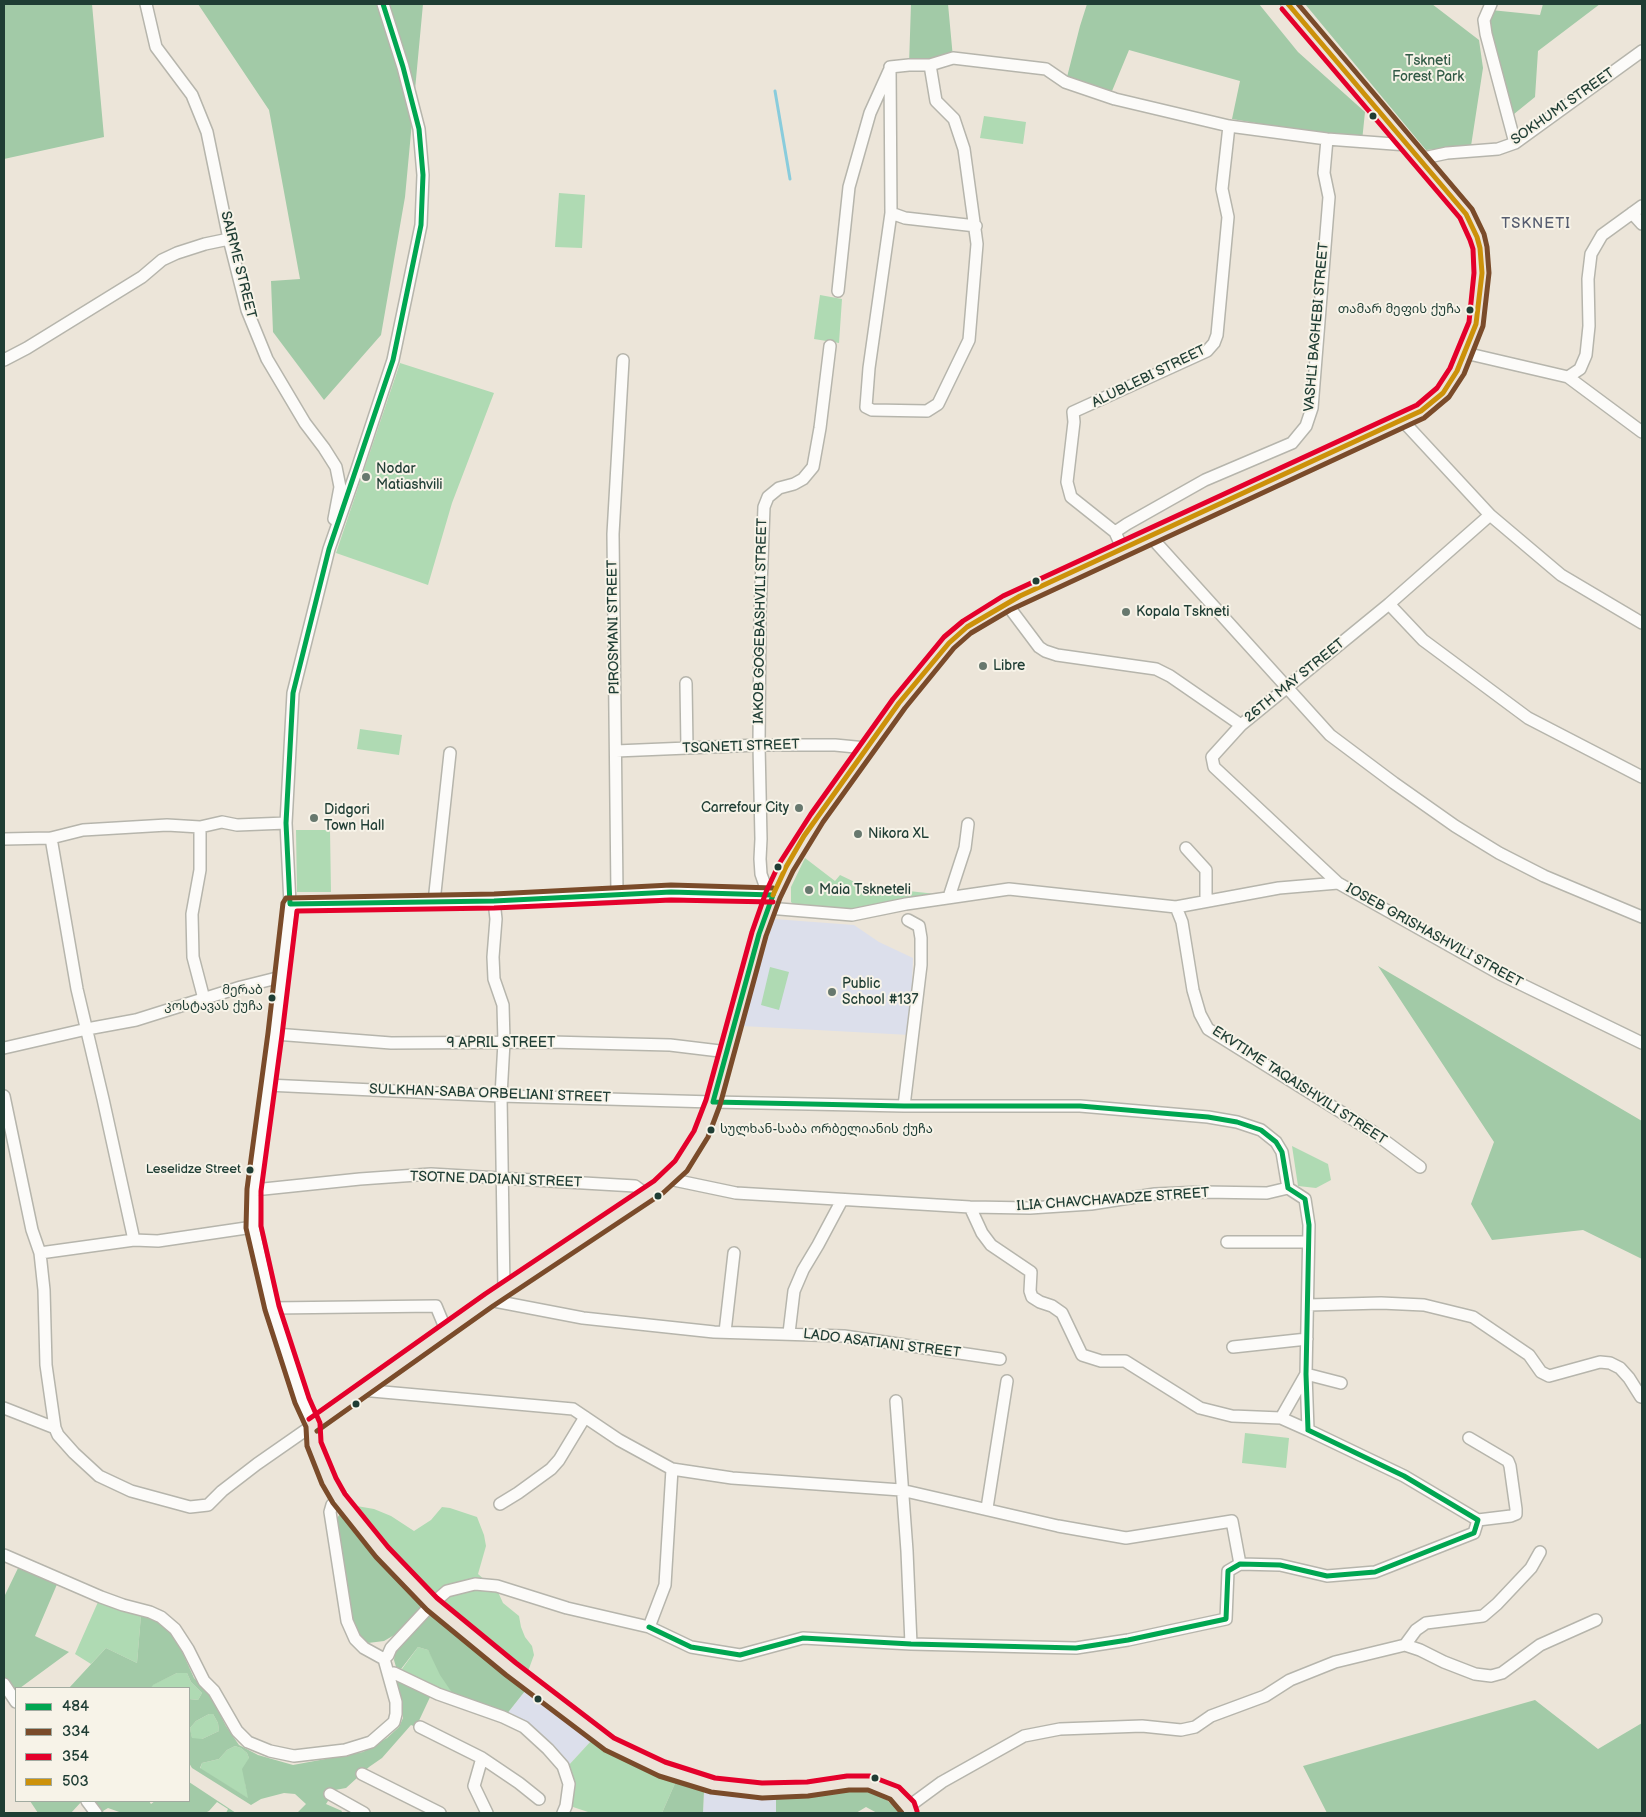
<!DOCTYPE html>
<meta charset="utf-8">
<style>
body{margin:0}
#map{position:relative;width:1646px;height:1817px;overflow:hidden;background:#ece5d9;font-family:"Balsamiq Sans",sans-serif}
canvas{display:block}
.frame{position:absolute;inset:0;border:5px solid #1f3d34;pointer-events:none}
.legend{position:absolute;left:15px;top:1687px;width:175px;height:115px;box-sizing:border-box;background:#f7f3e8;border:1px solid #a1aaa0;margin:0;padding:6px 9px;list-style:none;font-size:15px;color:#1f3d34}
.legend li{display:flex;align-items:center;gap:10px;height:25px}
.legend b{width:25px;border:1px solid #a1aaa0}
</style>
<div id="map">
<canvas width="1646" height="1817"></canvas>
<div class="frame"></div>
<ul class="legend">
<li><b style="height:6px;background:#00a651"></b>484</li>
<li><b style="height:6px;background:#7a4b2a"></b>334</li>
<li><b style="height:6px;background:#e4002b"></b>354</li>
<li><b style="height:6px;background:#cc910a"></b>503</li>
</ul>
</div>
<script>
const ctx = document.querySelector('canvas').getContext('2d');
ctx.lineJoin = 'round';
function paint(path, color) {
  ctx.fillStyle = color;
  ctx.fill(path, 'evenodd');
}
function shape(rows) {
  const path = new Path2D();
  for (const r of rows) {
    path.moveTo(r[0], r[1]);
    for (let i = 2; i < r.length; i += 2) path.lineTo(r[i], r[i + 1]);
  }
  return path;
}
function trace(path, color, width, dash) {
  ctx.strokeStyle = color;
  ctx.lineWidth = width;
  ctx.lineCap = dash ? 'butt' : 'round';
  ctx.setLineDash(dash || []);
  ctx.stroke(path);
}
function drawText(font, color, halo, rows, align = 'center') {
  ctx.font = font + ' "Balsamiq Sans","Noto Sans Georgian",sans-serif';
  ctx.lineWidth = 4;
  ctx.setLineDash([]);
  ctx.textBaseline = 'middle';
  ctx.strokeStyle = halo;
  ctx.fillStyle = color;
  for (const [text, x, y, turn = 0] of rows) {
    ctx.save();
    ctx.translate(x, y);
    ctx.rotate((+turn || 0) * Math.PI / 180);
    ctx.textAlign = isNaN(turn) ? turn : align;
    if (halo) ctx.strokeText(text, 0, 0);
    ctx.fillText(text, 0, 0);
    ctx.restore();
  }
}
paint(shape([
 [774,919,854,925,879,942,913,958,910,1035,742,1026],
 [525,1691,591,1741,568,1766,506,1715],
 [704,1791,756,1800,776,1799,776,1813,703,1813]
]), '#dcdfeb');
paint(shape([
 [984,116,1026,122,1023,144,980,138],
 [559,193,585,195,582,248,555,247],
 [820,295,842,299,839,343,814,339],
 [400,363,494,393,452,503,428,585,336,553],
 [360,729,402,735,399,755,357,749],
 [296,830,330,830,331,892,297,892],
 [805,858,835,881,840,875,863,886,936,894,935,897,852,911,793,904,791,902,791,887],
 [770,967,789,972,779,1010,761,1005],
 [1292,1146,1328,1164,1331,1180,1316,1188,1298,1186],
 [1245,1433,1289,1438,1286,1468,1242,1463],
 [351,1505,374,1509,391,1516,414,1531,431,1520,442,1507,450,1508,477,1517,484,1535,486,1546,478,1574,498,1592,503,1603,519,1616,521,1627,525,1637,532,1646,534,1655,527,1674,426,1590],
 [98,1602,141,1615,137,1663,106,1648,91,1664,75,1654],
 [418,1647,428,1650,455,1697,402,1673,396,1667,402,1669],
 [177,1673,187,1673,191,1682,202,1693,198,1700,189,1699,189,1688,151,1688,152,1685],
 [209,1714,213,1714,218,1723,219,1731,202,1739,192,1739,190,1728,196,1721],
 [591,1741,642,1769,676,1781,662,1813,591,1813,570,1806,568,1766],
 [235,1746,241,1748,247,1753,249,1758,245,1783,249,1799,200,1769,202,1763,219,1759,227,1750]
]), '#afdab3');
paint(shape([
 [4,4,92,4,104,137,4,159],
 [198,4,423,4,405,197,381,335,324,400,273,332,271,281,300,279,269,110],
 [911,4,948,4,953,58,909,65],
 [1087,4,1259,4,1298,52,1365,112,1362,141,1232,119,1240,81,1129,50,1112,91,1067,77,1080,26],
 [1305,4,1432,4,1479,40,1483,68,1471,146,1426,150],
 [1543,4,1600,4,1538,51,1535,97,1514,114,1487,25,1491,10,1540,15],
 [1378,966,1642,1121,1642,1259,1583,1230,1492,1240,1471,1204,1494,1142],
 [340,1514,362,1543,391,1570,422,1607,396,1634,384,1641,368,1643,361,1637,353,1622,336,1525,337,1518],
 [20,1564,58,1582,35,1636,69,1652,20,1688,16,1688,16,1691,13,1694,4,1680,4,1595,5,1595],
 [141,1615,149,1616,173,1631,194,1678,210,1694,226,1726,239,1745,258,1755,293,1765,363,1752,387,1738,399,1727,403,1718,402,1708,394,1679,431,1695,416,1727,411,1725,382,1758,369,1767,346,1788,335,1790,326,1804,342,1811,341,1813,297,1813,306,1804,295,1794,284,1793,261,1799,251,1805,192,1768,189,1763,189,1699,198,1700,202,1693,191,1682,187,1673,177,1673,153,1685,151,1688,69,1688,106,1648,137,1663],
 [209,1714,213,1714,218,1723,219,1731,202,1739,192,1738,190,1728,196,1721],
 [235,1746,241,1748,247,1753,249,1758,242,1769,248,1798,200,1768,202,1763,219,1759,227,1750],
 [432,1615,525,1691,506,1715,455,1697,440,1675,428,1650,418,1647,401,1669,396,1667,394,1660,395,1652,421,1621],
 [1535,1700,1598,1749,1642,1723,1642,1813,1327,1813,1303,1766],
 [676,1781,704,1791,703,1813,662,1813],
 [189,1782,236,1813,226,1813,228,1809,217,1802,209,1811,205,1813,122,1813,108,1808,103,1811,104,1813,100,1813,94,1804,98,1801,149,1801,151,1804,155,1801,189,1801],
 [858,1788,875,1792,887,1800,899,1813,877,1813,866,1807,856,1813,776,1813,776,1799,816,1796],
 [30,1801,82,1801,71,1813,38,1813]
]), '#a2caa7');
trace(shape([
 [775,91,790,179]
]), '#89ccdc', 3);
const minor = shape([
 [146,4,156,47,192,95,207,132,229,239,247,310,267,359,305,423,324,448,336,467,340,487,334,519],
 [1491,4,1484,20,1486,34,1515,143],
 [890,67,891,213,869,368,866,407,872,410,927,411,938,404,969,340,977,244,964,149,954,119,936,101,930,65],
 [890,67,909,65,930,65,953,58,1046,69,1065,82,1115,99,1229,126,1327,139,1407,145],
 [1419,159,1447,153,1498,149,1515,143,1642,51],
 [891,213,905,218,976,226],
 [1632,213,1642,224],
 [838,291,849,187,870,113,889,71],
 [1465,353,1568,377,1642,432],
 [4,360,27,348,142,277,162,260,177,253,205,244,229,239],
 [1568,377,1580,369,1586,355,1589,326,1588,279,1591,254,1602,235,1642,206],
 [1402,420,1490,515,1561,575,1642,623],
 [1115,532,1071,497,1067,482,1074,422,1073,412,1207,351,1214,343,1217,335,1228,217,1222,189,1229,126],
 [1151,537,1330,735,1394,783,1455,826,1499,853,1544,876,1642,917],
 [1123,550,1115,532,1127,524,1205,480,1292,443,1306,426,1312,408,1329,197,1324,173,1327,139],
 [1006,603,1039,647,1045,651,1057,655,1156,669,1170,676,1241,725],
 [1389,604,1423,640,1528,718,1642,777],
 [686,683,687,748],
 [616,751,759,745,835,745,866,748],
 [200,827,200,870,192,914,193,957,204,999],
 [51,838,77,989,103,1099,134,1240],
 [4,839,51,838,83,830,167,825,200,827,222,822,237,825,286,823],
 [1186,848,1206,870,1206,901],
 [1338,883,1214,767,1212,757,1241,725,1389,604,1490,515],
 [617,894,613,534,623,360],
 [768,894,761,874,760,859,761,839,759,745,760,614,764,507,768,497,779,488,794,484,803,479,813,467,820,428,830,346],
 [949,897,965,848,968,824],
 [494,901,496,919,493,957,494,979,503,1005,504,1042,501,1096,504,1290],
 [434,902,450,753],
 [290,904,494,901,617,894,671,892,773,895],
 [1176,907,1182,922,1193,990,1200,1014,1208,1029,1373,1132,1420,1167],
 [768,908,852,915,906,904,1009,889,1176,907,1279,888,1338,883,1500,974,1642,1043],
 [275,1034,391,1043,550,1042,670,1045,728,1052],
 [4,1048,87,1029,136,1020,241,987,281,977],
 [267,1085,501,1096,713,1102,904,1106,1080,1106,1208,1117,1237,1122,1261,1130,1276,1142,1282,1152,1288,1188,1305,1199,1309,1225,1306,1374,1308,1430],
 [4,1096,32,1230,40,1253,44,1290,46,1365,55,1428,58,1435,74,1453,99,1476,131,1491,190,1507,208,1505,222,1491,257,1464,313,1425,302,1401,272,1308,253,1227,254,1190,275,1034,290,904,286,823,293,693,329,549,356,472,393,360,421,225,423,175,419,129,403,67,383,4],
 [904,1106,921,965,921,938,919,926,908,920],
 [669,1179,736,1193,970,1207,1030,1208,1091,1204,1155,1194,1203,1192,1267,1193,1288,1188],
 [254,1190,360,1179,431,1174,635,1186,647,1195],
 [1227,1242,1308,1242],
 [40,1253,134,1240,158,1241,253,1227],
 [489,1300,583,1318,714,1332,844,1336,1000,1359],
 [1308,1305,1381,1303,1424,1305,1473,1317,1529,1355,1541,1372,1549,1376,1600,1362,1610,1363,1620,1368,1629,1378,1641,1397],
 [272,1308,436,1306,446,1330],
 [725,1332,734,1253],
 [789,1333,794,1291,803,1270,818,1245,842,1200],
 [1233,1347,1307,1339],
 [361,1390,573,1409,619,1440,672,1469,732,1478,901,1490,1058,1526,1126,1538,1232,1521,1240,1564],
 [896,1401,907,1551,911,1644],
 [4,1408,55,1428],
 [1281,1418,1306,1374,1341,1383],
 [1469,1438,1508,1461,1510,1466,1516,1509,1516,1514,1511,1516,1478,1520],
 [500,1504,518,1493,551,1469,559,1460,585,1417],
 [987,1508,1007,1381],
 [4,1555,101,1597,123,1605,150,1612,161,1617,175,1629,188,1649,204,1681,214,1691,237,1731,248,1742,270,1751,294,1756,345,1750,371,1742,394,1722,396,1714,396,1702,384,1659,364,1648,355,1639,347,1621,330,1512,332,1505,339,1498],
 [649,1627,665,1585,672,1469],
 [1405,1645,1416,1630,1426,1623,1483,1616,1497,1604,1531,1568,1540,1552],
 [384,1659,388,1655,391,1648,432,1604,447,1591,475,1584,497,1586,567,1608,649,1627,691,1647,740,1655,803,1638,911,1644,1076,1648,1128,1640,1226,1619,1228,1571,1240,1564,1280,1565,1327,1576,1375,1572,1474,1533,1478,1520,1404,1476,1308,1430,1281,1418,1232,1416,1200,1408,1125,1361,1101,1361,1082,1355,1062,1313,1052,1306,1040,1302,1032,1297,1030,1291,1031,1272,991,1245,982,1233,970,1207],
 [388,1673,394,1673,438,1694,503,1717,524,1727,548,1749,563,1766,569,1784,566,1806,563,1813],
 [4,1684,16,1702],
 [420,1727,482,1758,519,1783,539,1799],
 [482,1758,474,1786,487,1813],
 [362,1774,440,1813],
 [330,1794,364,1813],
 [87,1801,96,1813],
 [908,1807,942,1782,1024,1736,1060,1729,1142,1726,1181,1730,1195,1727,1211,1716,1265,1696,1290,1680,1335,1662,1405,1645,1420,1650,1444,1662,1475,1674,1491,1676,1502,1673,1540,1645,1596,1620]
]);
const major = shape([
 [910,1813,908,1807,894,1793,869,1783,848,1783,808,1789,762,1791,713,1785,662,1769,610,1744,511,1669,432,1604,410,1582,382,1552,357,1521,329,1481,314,1444,313,1425,489,1300,659,1187,681,1166,691,1152,701,1134,713,1102,759,934,773,895,786,867,817,818,899,703,949,643,967,627,1006,603,1402,420,1421,411,1443,393,1457,371,1476,324,1482,273,1480,248,1477,237,1466,214,1288,4]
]);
trace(minor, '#b6b5ac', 14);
trace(major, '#b6b5ac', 16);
trace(minor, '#fcfbf9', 11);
trace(major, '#ece3d8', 14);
trace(shape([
 [290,904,286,823,293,693,329,549,393,360,421,225,423,175,419,129,403,67,383,4],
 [290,904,494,901,671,892,773,895],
 [713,1102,904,1106,1080,1106,1208,1117,1237,1122,1261,1130,1276,1142,1282,1152,1288,1188,1305,1199,1309,1225,1306,1374,1308,1430],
 [713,1102,759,934,773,895],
 [649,1627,691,1647,740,1655,803,1638,911,1644,1076,1648,1128,1640,1226,1619,1228,1571,1240,1564,1280,1565,1327,1576,1375,1572,1474,1533,1478,1520,1404,1476,1308,1430]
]), '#00a651', 5);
trace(shape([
 [773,888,671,885,494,894,286,898,283,903,268,1033,247,1189,246,1228,265,1310,295,1403,306,1427,307,1446,322,1484,333,1503,376,1557,427,1610,506,1675,605,1750,659,1776,711,1792,762,1798,808,1796,849,1790,868,1790,890,1799,902,1813],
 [317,1431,493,1306,663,1193,687,1171,708,1137,720,1105,766,936,780,898,793,871,823,822,905,708,954,648,971,633,1010,610,1424,418,1449,397,1464,374,1483,326,1489,273,1487,247,1484,234,1472,209,1298,4]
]), '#7a4b2a', 5);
trace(shape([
 [773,902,671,900,494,908,297,911,282,1035,261,1191,261,1226,279,1306,309,1398,320,1423,321,1442,336,1478,345,1494,388,1547,437,1598,516,1663,614,1738,665,1762,715,1778,762,1783,807,1782,847,1776,870,1776,899,1787,914,1802,917,1811],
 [309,1419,485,1294,654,1181,675,1161,694,1131,706,1100,752,932,766,892,779,864,811,814,893,699,944,637,963,621,1003,596,1417,405,1437,388,1450,368,1469,322,1474,273,1473,249,1470,240,1460,218,1282,9]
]), '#e4002b', 5);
trace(shape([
 [773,895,786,867,804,836,899,703,949,643,967,627,1020,596,1421,411,1443,393,1457,371,1476,324,1482,273,1480,248,1477,237,1466,214,1288,4]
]), '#cc910a', 5);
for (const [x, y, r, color] of [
 [1373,116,4.5,"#1f3d34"],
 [1470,310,4.5,"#1f3d34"],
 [366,477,5,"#67786e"],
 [1036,581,4.5,"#1f3d34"],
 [1126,612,5,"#67786e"],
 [983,666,5,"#67786e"],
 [799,808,5,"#67786e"],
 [314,818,5,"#67786e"],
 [858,834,5,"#67786e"],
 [778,867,4.5,"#1f3d34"],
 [809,890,5,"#67786e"],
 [832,992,5,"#67786e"],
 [272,998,4.5,"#1f3d34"],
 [711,1130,4.5,"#1f3d34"],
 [250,1170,4.5,"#1f3d34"],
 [658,1196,4.5,"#1f3d34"],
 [356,1404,4.5,"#1f3d34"],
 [538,1699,4.5,"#1f3d34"],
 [875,1778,4.5,"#1f3d34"]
]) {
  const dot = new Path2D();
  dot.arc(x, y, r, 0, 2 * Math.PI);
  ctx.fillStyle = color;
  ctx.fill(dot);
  trace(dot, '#f7f3e8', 2);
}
drawText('13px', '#1f3d34', '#f7f3e8', [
 ["თამარ მეფის ქუჩა",1461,310],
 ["მერაბ",263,991],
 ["კოსტავას ქუჩა",263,1007],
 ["სულხან-საბა ორბელიანის ქუჩა",720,1130,"left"],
 ["Leselidze Street",241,1170]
], 'right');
drawText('14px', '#325b47', '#f7f3e8', [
 ["Tskneti",1428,61],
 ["Forest Park",1428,77]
]);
drawText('14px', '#1f3d34', '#f7f3e8', [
 ["SOKHUMI STREET",1563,107,-35],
 ["SAIRME STREET",238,265,76],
 ["VASHLI BAGHEBI STREET",1317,327,-85],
 ["ALUBLEBI STREET",1149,377,-26],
 ["IAKOB GOGEBASHVILI STREET",761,621,-89],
 ["PIROSMANI STREET",614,627,-91],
 ["26TH MAY STREET",1295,681,-39],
 ["TSQNETI STREET",741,747,-2],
 ["IOSEB GRISHASHVILI STREET",1434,936,29],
 ["9 APRIL STREET",501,1043],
 ["EKVTIME TAQAISHVILI STREET",1299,1086,33],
 ["SULKHAN-SABA ORBELIANI STREET",490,1094,2],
 ["TSOTNE DADIANI STREET",496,1180,2],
 ["ILIA CHAVCHAVADZE STREET",1113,1200,-4],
 ["LADO ASATIANI STREET",882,1344,7]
]);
drawText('14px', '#1f3d34', '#f7f3e8', [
 ["Nodar",376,469],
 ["Matiashvili",376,485],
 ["Kopala Tskneti",1136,612],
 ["Libre",993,666],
 ["Carrefour City",789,808,"right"],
 ["Didgori",324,810],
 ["Town Hall",324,826],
 ["Nikora XL",868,834],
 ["Maia Tskneteli",819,890],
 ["Public",842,984],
 ["School #137",842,1000]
], 'left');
ctx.letterSpacing = '1px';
drawText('15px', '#565d70', '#f7f3e8', [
 ["TSKNETI",1536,224]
]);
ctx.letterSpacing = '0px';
</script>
